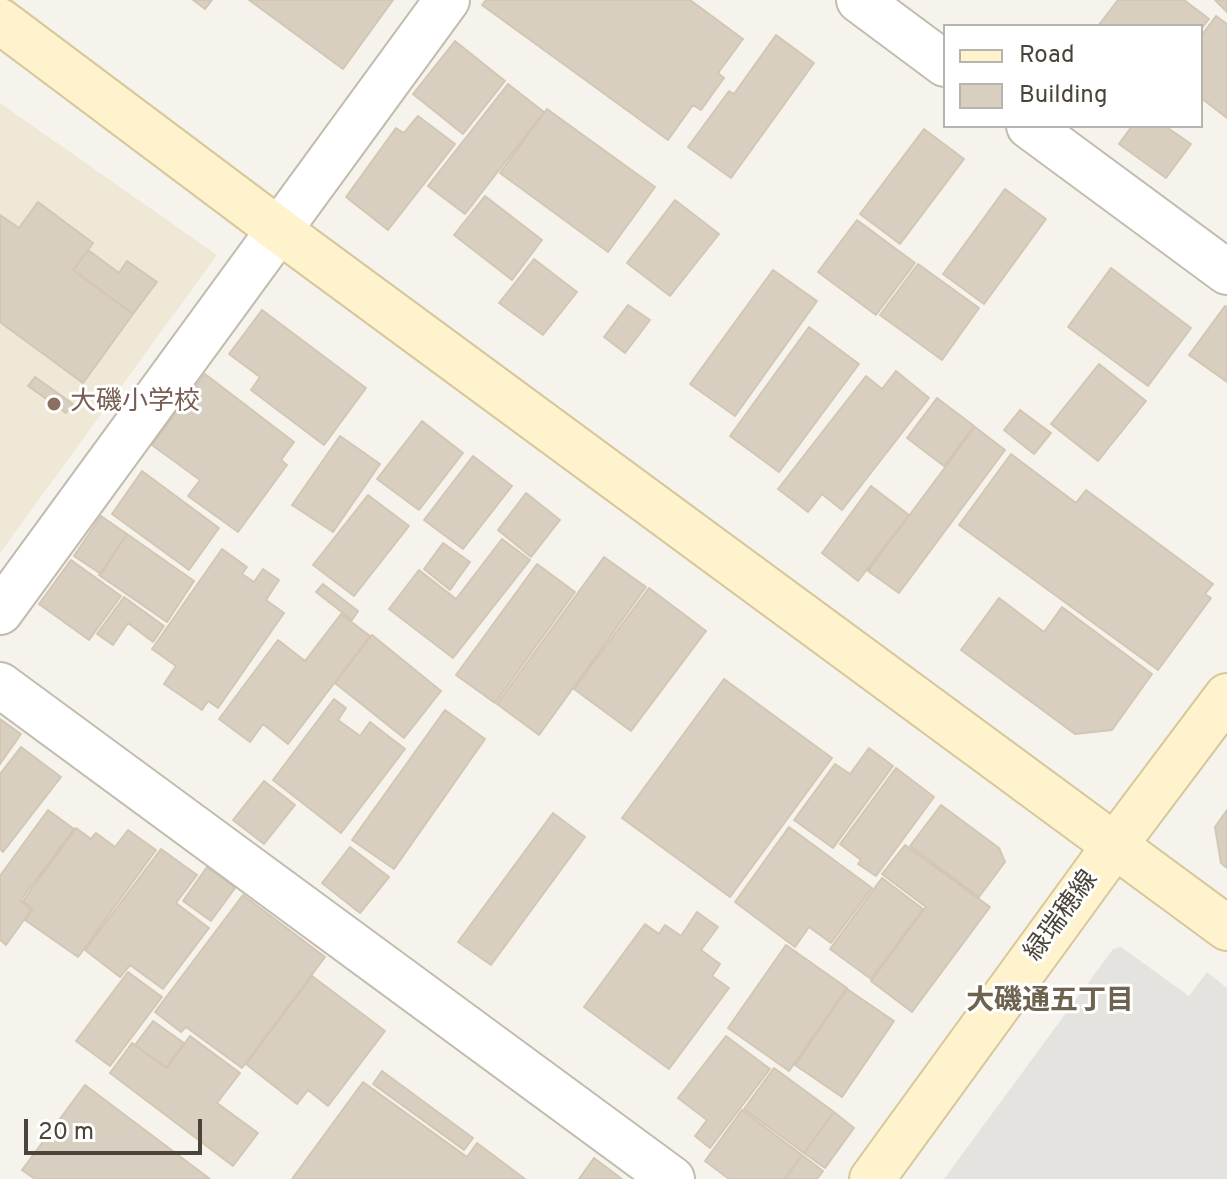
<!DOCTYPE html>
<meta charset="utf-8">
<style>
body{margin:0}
#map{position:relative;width:1227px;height:1179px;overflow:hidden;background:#f6f3ec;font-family:Overpass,sans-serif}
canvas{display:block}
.legend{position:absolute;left:943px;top:24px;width:260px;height:104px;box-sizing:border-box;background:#fff;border:2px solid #b7b4b0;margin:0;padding:10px 14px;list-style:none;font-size:24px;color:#4b4439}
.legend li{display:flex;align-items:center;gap:16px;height:40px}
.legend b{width:40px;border:2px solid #b7b4b0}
.scale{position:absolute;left:24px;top:1119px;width:178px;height:36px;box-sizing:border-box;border:4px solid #4b4439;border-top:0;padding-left:10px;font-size:24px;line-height:28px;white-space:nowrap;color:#4b4439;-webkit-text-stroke:6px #fff;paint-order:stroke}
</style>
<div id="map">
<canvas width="1227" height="1179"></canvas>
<ul class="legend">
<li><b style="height:10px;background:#fff3cd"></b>Road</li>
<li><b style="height:22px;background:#d8cfc1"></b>Building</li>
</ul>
<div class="scale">20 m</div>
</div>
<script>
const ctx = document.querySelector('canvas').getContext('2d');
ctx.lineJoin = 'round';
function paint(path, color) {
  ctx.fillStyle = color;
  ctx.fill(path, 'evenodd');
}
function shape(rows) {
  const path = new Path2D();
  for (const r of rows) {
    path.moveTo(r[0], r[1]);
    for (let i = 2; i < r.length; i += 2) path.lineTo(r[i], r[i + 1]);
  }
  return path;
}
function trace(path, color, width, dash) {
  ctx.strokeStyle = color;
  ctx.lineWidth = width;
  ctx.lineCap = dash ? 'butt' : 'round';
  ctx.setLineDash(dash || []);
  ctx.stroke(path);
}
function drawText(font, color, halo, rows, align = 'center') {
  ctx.font = font + ' Overpass,"Noto Sans JP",sans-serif';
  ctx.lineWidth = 6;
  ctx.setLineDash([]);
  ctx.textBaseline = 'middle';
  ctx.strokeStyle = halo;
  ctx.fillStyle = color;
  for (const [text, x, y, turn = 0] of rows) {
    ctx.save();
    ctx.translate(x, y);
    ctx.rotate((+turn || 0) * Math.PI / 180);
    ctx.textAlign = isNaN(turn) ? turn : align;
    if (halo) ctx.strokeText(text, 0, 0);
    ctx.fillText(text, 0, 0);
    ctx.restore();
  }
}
paint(shape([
 [0,103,217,255,0,553]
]), '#efe8d6');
paint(shape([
 [1121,947,1189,996,1207,972,1227,988,1227,1179,944,1179,1113,949]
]), '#e5e3e0');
const building = shape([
 [193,0,212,0,205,9,193,0],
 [249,0,393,0,343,69,249,0],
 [486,0,690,0,743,39,718,73,724,78,701,110,693,105,668,140,482,5,486,0],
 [1118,0,1184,0,1209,19,1201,29,1201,26,1098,26,1118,0],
 [1215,0,1227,0,1227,12,1215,0],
 [1216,16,1227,24,1227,118,1201,98,1201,36,1216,16],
 [776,35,814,63,731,178,688,147,729,91,734,94,776,35],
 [455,41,505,81,463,134,413,94,455,41],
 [508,84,544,112,465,214,428,186,508,84],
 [547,109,655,187,608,252,500,173,547,109],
 [418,116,455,144,388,230,346,197,396,128,404,133,418,116],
 [1132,126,1165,126,1191,144,1166,178,1119,144,1132,126],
 [924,129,964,159,900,244,860,214,924,129],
 [1005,189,1046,219,984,304,943,274,1005,189],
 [485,196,542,240,512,280,454,235,485,196],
 [675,200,719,234,670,296,627,263,675,200],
 [38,202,93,243,73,270,133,314,83,383,0,322,0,215,19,228,38,202],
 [857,220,915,263,876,315,818,272,857,220],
 [88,250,119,273,127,261,157,282,133,314,73,270,88,250],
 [534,259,577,292,543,335,499,303,534,259],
 [918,264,979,308,942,360,880,315,918,264],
 [1111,268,1191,328,1148,386,1068,327,1111,268],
 [773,270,817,301,735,416,690,384,773,270],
 [628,305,650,320,625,353,604,337,628,305],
 [1225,306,1227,308,1227,382,1189,355,1225,306],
 [262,310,366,388,324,445,251,390,260,377,229,354,262,310],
 [809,327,859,364,779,472,730,436,809,327],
 [1099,364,1146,401,1098,461,1051,424,1099,364],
 [896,371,929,398,842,510,822,494,808,512,778,489,866,376,882,389,896,371],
 [205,374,294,442,281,460,287,465,238,532,188,496,200,480,152,445,205,374],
 [35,377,73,404,66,413,28,386,35,377],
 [937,398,974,426,944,466,907,438,937,398],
 [1020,410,1051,433,1034,454,1004,430,1020,410],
 [422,421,463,453,419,510,377,479,422,421],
 [975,427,1005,450,899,593,868,571,975,427],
 [340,436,380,464,333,532,292,505,340,436],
 [1011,454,1076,503,1086,490,1213,584,1205,594,1211,598,1158,670,959,525,1011,454],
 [473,456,512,486,463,549,424,520,473,456],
 [142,471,219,528,189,570,112,514,142,471],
 [871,486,909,515,858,581,822,553,871,486],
 [526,493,560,520,531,557,498,530,526,493],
 [368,495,409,526,354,596,313,565,368,495],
 [101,516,127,534,101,574,74,556,101,516],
 [127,534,194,581,167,622,99,575,127,534],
 [502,539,530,560,453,658,389,609,419,570,456,599,502,539],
 [443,543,470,562,450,590,424,569,443,543],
 [222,549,247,567,242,574,254,582,263,569,279,580,266,600,284,613,218,708,208,701,202,710,164,684,176,666,152,649,222,549],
 [604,557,646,587,539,735,497,704,604,557],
 [71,560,121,596,89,640,39,604,71,560],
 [537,564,575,592,495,703,456,675,537,564],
 [323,584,358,611,352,620,316,592,323,584],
 [649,588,706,631,631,731,574,689,649,588],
 [124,597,164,626,153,642,128,623,113,645,97,634,124,597],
 [999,598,1044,632,1062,607,1152,674,1112,730,1075,734,961,650,999,598],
 [341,614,370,636,288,744,263,724,250,742,219,719,278,640,305,661,341,614],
 [372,635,441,691,404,738,335,683,372,635],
 [724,679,832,758,730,897,622,818,724,679],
 [334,699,346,708,338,720,360,736,370,722,405,749,341,833,273,780,334,699],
 [445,710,485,739,394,869,352,840,445,710],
 [0,719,21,734,0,764,0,719],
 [21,747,61,777,3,852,0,849,0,774,21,747],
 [869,748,893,766,833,848,794,820,835,764,850,774,869,748],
 [896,768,934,797,876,876,858,864,861,860,840,844,896,768],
 [264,781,295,805,264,844,233,820,264,781],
 [941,805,999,848,1005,862,979,897,910,846,941,805],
 [48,810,74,829,20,901,31,910,6,945,0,940,0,876,48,810],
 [1227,810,1227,868,1221,863,1215,827,1227,810],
 [553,813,585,837,491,965,458,942,553,813],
 [789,827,872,888,831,943,809,927,795,947,735,902,789,827],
 [76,828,91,839,96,833,115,847,128,830,156,850,78,957,25,920,33,909,23,901,76,828],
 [905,845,990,907,912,1012,871,981,926,907,882,874,905,845],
 [350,847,389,877,360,913,322,883,350,847],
 [161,849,197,875,176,903,209,928,163,989,130,965,120,977,85,950,161,849],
 [207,867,235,888,211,921,183,901,207,867],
 [882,878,923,909,871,979,830,949,882,878],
 [243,895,325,957,242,1068,186,1027,181,1032,155,1012,243,895],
 [697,912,718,927,701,950,720,964,712,976,729,988,669,1069,584,1007,645,924,659,934,665,925,681,936,697,912],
 [786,945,847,988,789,1071,728,1028,786,945],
 [128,972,162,997,110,1066,76,1041,128,972],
 [312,976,385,1031,328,1106,308,1090,297,1104,246,1064,312,976],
 [847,989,894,1021,842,1097,795,1065,847,989],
 [153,1021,184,1043,166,1068,135,1045,153,1021],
 [190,1036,240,1073,217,1103,258,1133,233,1166,110,1073,132,1043,167,1068,190,1036],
 [726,1036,770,1069,710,1148,695,1136,707,1120,678,1098,726,1036],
 [774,1068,834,1112,804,1153,744,1109,774,1068],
 [382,1071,473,1138,464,1150,373,1084,382,1071],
 [363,1082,467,1157,477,1143,525,1179,292,1179,363,1082],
 [85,1085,210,1179,35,1179,22,1170,85,1085],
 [742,1110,802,1155,785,1179,729,1179,705,1161,742,1110],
 [834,1112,854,1128,825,1168,804,1153,834,1112],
 [802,1155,823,1171,817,1179,785,1179,802,1155],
 [594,1158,622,1179,579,1179,594,1158]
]);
paint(building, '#d8cfc1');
trace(building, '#d3c7b4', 2);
const street = shape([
 [859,0,945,64],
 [1029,126,1227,272],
 [0,612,447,0],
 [0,685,672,1179]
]);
const secondary = shape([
 [0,21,280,231,1227,928],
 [872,1179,1115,845,1227,696]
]);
trace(street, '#c2bbae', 48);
trace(secondary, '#d6c79b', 48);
trace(street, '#fff', 44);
trace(secondary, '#fff3cd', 44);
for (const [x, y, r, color] of [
 [54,404,8,"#8d6e63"]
]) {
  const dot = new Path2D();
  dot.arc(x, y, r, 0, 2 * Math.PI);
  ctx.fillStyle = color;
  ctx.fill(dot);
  trace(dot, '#fff', 3);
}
drawText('26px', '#785e54', '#fff', [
 ["大磯小学校",70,404]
], 'left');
drawText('26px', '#4b4439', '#fff', [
 ["緑瑞穂線",1063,917,-54]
]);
drawText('bold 28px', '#6e6250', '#fff', [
 ["大磯通五丁目",1050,1003]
]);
</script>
